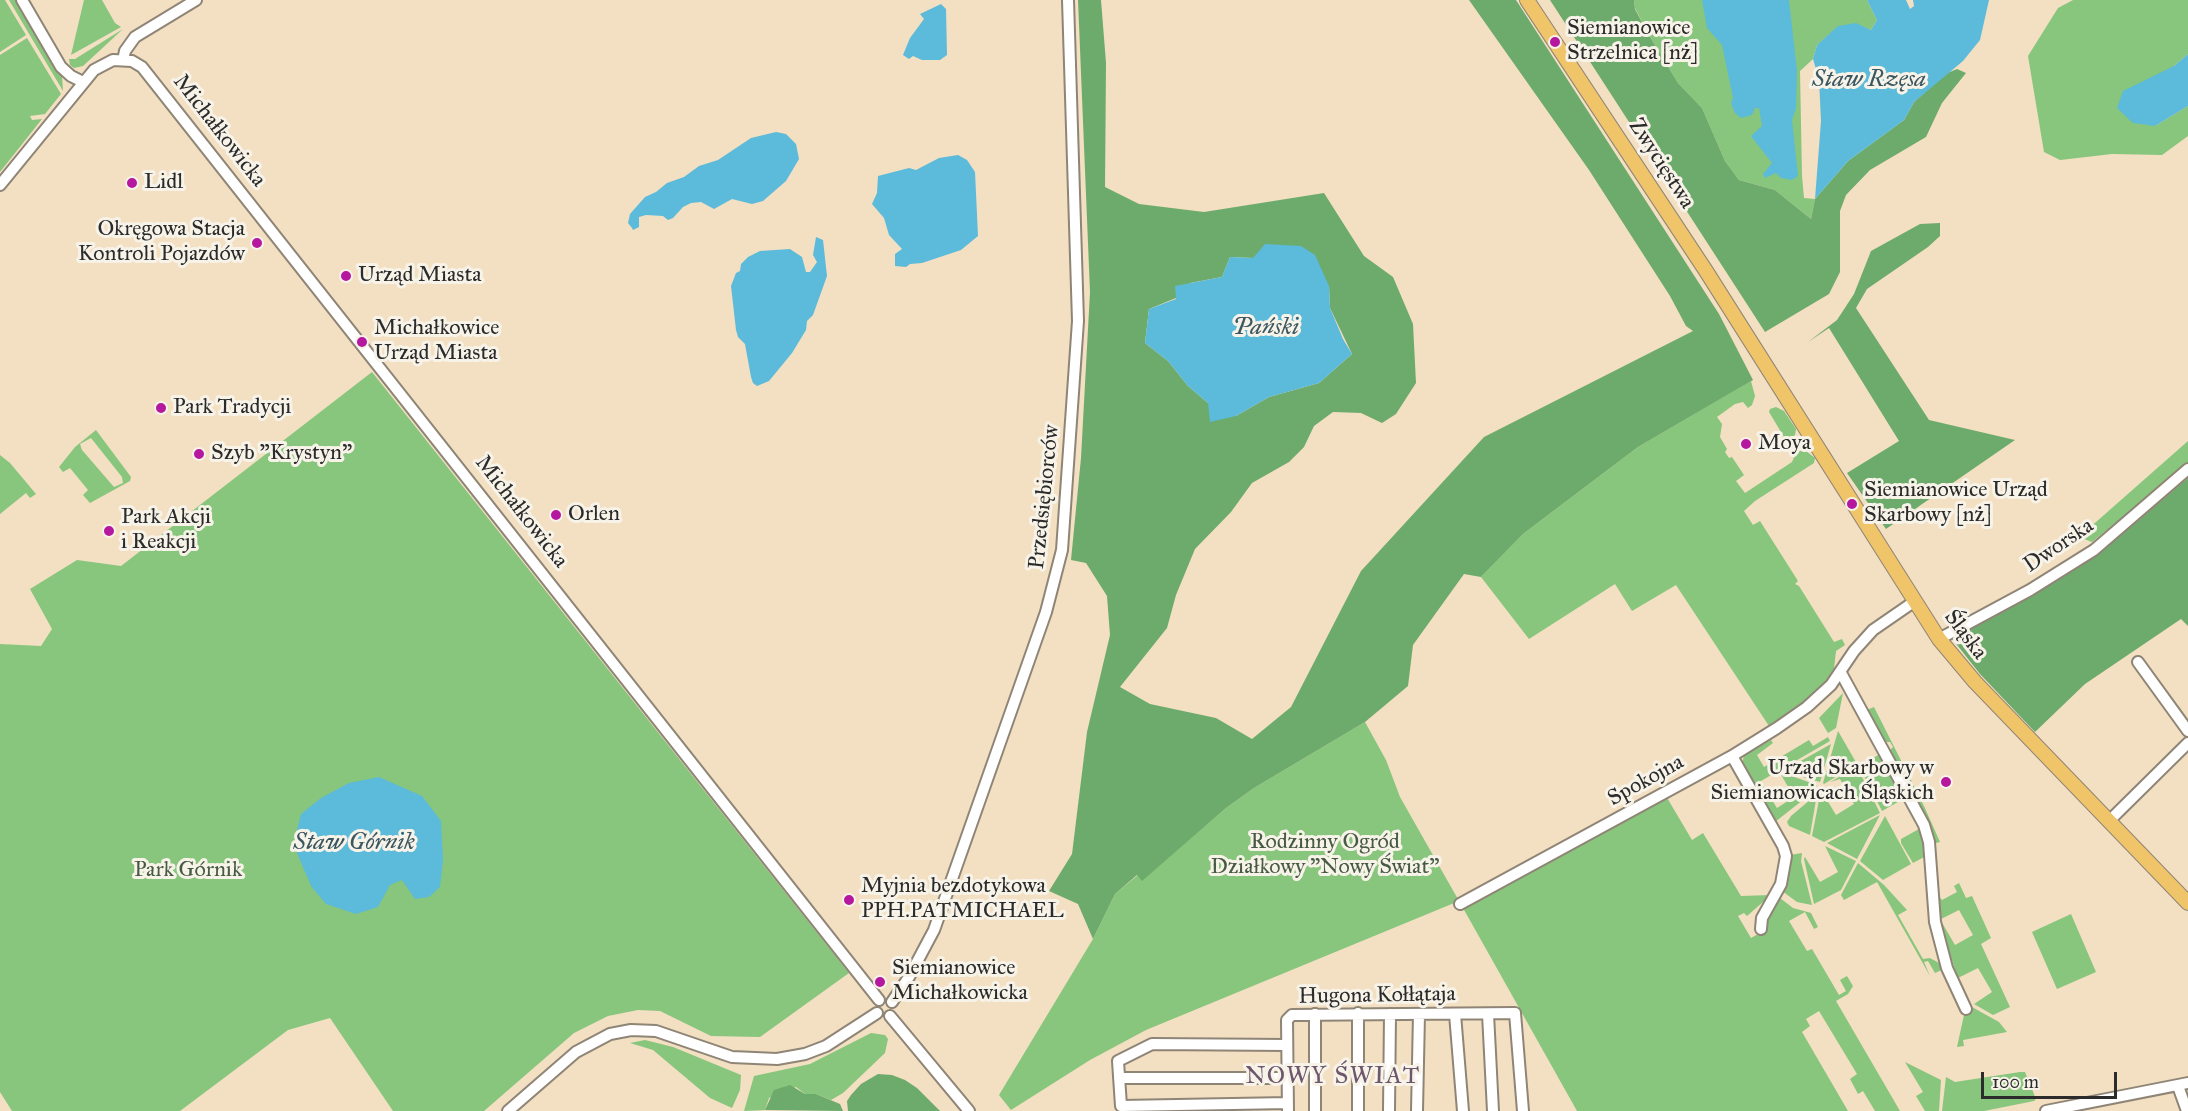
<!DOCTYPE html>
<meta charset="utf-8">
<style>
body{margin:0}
#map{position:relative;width:2188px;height:1111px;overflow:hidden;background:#f3dfc2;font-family:"IM FELL Great Primer",serif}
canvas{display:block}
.scale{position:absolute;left:1981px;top:1072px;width:136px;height:27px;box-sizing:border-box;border:3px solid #2b2b2b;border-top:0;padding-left:8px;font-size:18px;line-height:21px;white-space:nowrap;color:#2b2b2b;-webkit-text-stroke:4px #f7f3e8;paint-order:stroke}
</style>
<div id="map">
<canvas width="2188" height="1111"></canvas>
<div class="scale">100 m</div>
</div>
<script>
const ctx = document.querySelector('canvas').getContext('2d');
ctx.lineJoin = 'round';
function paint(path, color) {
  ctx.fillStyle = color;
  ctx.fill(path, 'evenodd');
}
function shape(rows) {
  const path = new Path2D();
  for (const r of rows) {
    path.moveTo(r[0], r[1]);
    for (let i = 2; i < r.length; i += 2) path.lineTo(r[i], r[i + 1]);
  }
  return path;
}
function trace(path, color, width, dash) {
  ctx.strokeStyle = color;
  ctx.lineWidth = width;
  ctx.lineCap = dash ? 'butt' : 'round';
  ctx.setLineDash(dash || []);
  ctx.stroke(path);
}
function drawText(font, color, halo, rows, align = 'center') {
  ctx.font = font + ' "IM FELL Great Primer",serif';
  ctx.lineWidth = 6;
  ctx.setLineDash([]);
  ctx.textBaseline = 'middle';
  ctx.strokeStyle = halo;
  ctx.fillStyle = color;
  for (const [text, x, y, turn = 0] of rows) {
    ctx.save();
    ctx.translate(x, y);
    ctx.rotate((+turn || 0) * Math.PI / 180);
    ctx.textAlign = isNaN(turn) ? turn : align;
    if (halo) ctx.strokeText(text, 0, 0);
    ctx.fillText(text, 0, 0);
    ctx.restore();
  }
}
paint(shape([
 [0,0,5,0,26,35,0,52],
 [9,0,18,0,62,76,63,91],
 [84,0,102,0,115,23,121,27,71,55],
 [1634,0,1867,0,1877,20,1871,30,1856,24,1838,27,1817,45,1813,59,1800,71,1802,176,1804,198,1815,199,1811,219,1775,190,1739,180,1725,161,1702,108,1678,83,1647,32,1635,8],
 [2073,0,2188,0,2188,54,2174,66,2155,126,2188,106,2188,136,2162,155,2112,154,2060,160,2044,152,2028,56,2058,8],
 [123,29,83,66,74,68,70,65,69,59,75,59],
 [27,38,61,94,45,114,30,116,32,120,42,119,0,172,0,55],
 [372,372,849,973,760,1037,711,1036,660,1011,638,1010,608,1016,574,1033,484,1111,393,1111,330,1018,288,1030,180,1111,12,1111,0,1092,0,644,41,646,52,629,30,589,77,560,121,566],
 [1751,381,1755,396,1752,405,1748,408,1743,402,1735,404,1717,417,1722,424,1720,437,1727,449,1725,452,1729,458,1732,457,1744,475,1736,481,1745,493,1792,462,1797,451,1806,451,1815,458,1814,463,1755,501,1744,511,1753,525,1760,521,1798,581,1795,584,1799,586,1834,642,1842,639,1845,645,1836,651,1834,669,1825,682,1802,704,1769,726,1676,585,1632,611,1615,584,1529,639,1481,577,1523,534,1638,447],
 [1776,407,1784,411,1796,429,1795,435,1791,438,1784,437,1769,412,1770,409],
 [96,430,131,477,130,481,90,503,83,495,88,490,70,468,63,472,59,467,75,447],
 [91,438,122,477,123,483,114,487,82,450,80,444],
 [2188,441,2188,464,2092,542,2079,537],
 [0,455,10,463,36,494,30,498,26,493,0,514],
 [1843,693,1836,728,1828,733,1819,718],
 [1874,707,1924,806,1940,842,1936,843,1934,840,1913,798,1916,796,1904,769,1899,771,1888,752,1893,747,1890,742,1883,742,1867,710],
 [1365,722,1386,760,1400,797,1459,901,1146,1030,1090,1060,1011,1110,999,1095,1093,939,1115,894,1138,875,1142,880,1226,808,1254,788],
 [1838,731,1857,764,1824,784,1823,783],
 [1828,737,1830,741,1754,785,1742,763,1744,756,1771,740,1773,743,1757,755,1764,767,1809,740,1813,746],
 [1831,744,1820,782,1783,771],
 [1880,754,1905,798,1882,811,1859,766],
 [1857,767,1880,813,1824,842,1812,836,1821,790,1836,815,1854,804,1840,779,1830,782],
 [1780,772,1817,785,1813,792,1775,822,1756,787,1762,784,1777,808,1794,797,1780,773,1772,778],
 [1817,794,1810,835,1789,826,1787,822,1791,816],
 [1666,796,1692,840,1703,833,1741,896,1771,895,1747,916,1744,913,1738,916,1751,938,1767,929,1764,922,1780,898,1793,908,1811,913,1818,927,1814,929,1805,912,1789,921,1807,951,1812,949,1839,995,1846,991,1840,980,1847,976,1853,986,1848,994,1836,1001,1900,1111,1875,1111,1863,1091,1858,1094,1850,1079,1857,1074,1819,1011,1806,1019,1810,1026,1802,1032,1848,1111,1577,1111,1463,908],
 [1907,803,1924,835,1926,856,1913,863,1901,843,1901,839,1919,829,1905,804],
 [1880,815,1857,859,1827,843],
 [1885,816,1911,864,1883,880,1860,861],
 [1825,846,1856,861,1841,890,1814,904,1804,859,1805,857,1820,882,1838,872],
 [1802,853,1801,861,1812,905,1797,902,1782,891,1790,855],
 [1858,863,1884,885,1907,910,1898,915,1923,959,1930,958,1939,963,1940,960,1944,969,1935,973,1928,961,1924,962,1930,976,1877,882,1844,900,1841,895],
 [1959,883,1966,898,1972,896,1991,938,1981,944,2010,1007,1993,1015,1974,1004,1992,992,1978,968,1958,978,1939,922,1941,921,1955,945,1973,935,1959,910,1939,920,1938,895,1942,900,1957,892,1954,886],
 [2071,914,2096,972,2057,989,2032,932],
 [1972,1007,1999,1022,2007,1032,1963,1040,1964,1046,1957,1047,1964,1015],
 [871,1033,885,1035,888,1039,885,1053,843,1093,831,1100,816,1094,805,1094,796,1087,769,1098,765,1110,744,1111,754,1076,810,1064],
 [645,1040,673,1047,741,1075,740,1090,732,1108,710,1098,653,1050,630,1043],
 [1905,1062,1941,1080,1939,1111,1925,1111,1916,1096,1923,1092],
 [2020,1072,2025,1072,2036,1099,2034,1101,1984,1111,1942,1111,1946,1077,1955,1082]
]), '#87c67c');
paint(shape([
 [1078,0,1101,0,1106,63,1105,187,1139,204,1204,212,1324,193,1364,256,1393,277,1413,324,1416,383,1396,414,1382,423,1361,413,1333,412,1314,426,1304,447,1289,462,1252,483,1231,512,1195,549,1176,595,1167,628,1120,687,1150,704,1216,718,1252,739,1291,707,1361,571,1484,437,1693,331,1686,326,1670,296,1589,170,1469,0,1516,0,1719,314,1753,380,1638,447,1523,534,1481,577,1464,574,1413,645,1408,686,1365,722,1254,788,1226,808,1142,881,1137,875,1115,894,1093,939,1078,904,1049,891,1072,854,1087,732,1110,635,1107,596,1086,563,1071,560,1081,458,1090,292],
 [1230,257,1253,258,1329,286,1330,308,1352,354,1319,383,1269,397,1236,416,1208,403,1188,386,1168,361,1145,343,1149,309,1176,298,1190,283,1222,277],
 [1550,0,1634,0,1635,9,1647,32,1678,83,1702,108,1725,161,1739,180,1775,190,1811,219,1815,199,1848,161,1904,120,1914,102,1945,74,1957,69,1966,73,1942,103,1926,137,1870,170,1846,195,1840,211,1840,272,1829,294,1765,332],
 [1940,223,1940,236,1928,247,1867,289,1856,308,1929,420,2015,440,1886,529,1847,473,1899,441,1829,328,1808,342,1837,320,1854,294,1871,251,1920,224],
 [2188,478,2188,626,2181,619,2085,684,2035,732,1980,674,1954,641,1960,634,2034,593,2101,552],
 [878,1074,892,1075,905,1080,917,1088,940,1111,848,1111,847,1101,851,1095,861,1084],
 [790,1085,805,1094,816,1094,840,1104,843,1111,765,1110,774,1090]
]), '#6dab6c');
paint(shape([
 [1702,0,1789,0,1797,71,1796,108,1792,120,1798,176,1792,180,1781,178,1776,173,1765,178,1763,174,1772,163,1751,136,1762,126,1759,108,1755,108,1752,115,1741,118,1735,113,1731,103,1733,98,1722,45,1707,28],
 [1867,0,1906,0,1910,9,1914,6,1913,0,1989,0,1980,40,1963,61,1914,102,1904,120,1848,161,1815,199,1821,121,1819,79,1813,59,1817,45,1838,26,1856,23,1871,30,1877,20],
 [941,4,946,9,947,55,940,60,922,60,913,56,909,59,903,55,910,38,924,19,920,14],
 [2188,54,2188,106,2155,126,2133,123,2117,108,2123,91,2174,66],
 [776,132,786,134,796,144,799,159,786,181,763,201,752,204,732,199,714,209,701,202,691,203,683,207,673,218,668,220,663,216,646,215,639,217,639,227,633,230,632,228,628,223,630,214,645,197,656,192,667,183,684,177,699,166,718,160,751,138],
 [958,155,967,160,975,172,978,236,961,250,922,263,910,264,906,267,895,266,895,254,902,249,889,235,884,218,872,204,877,193,878,176,909,168,916,170,939,158],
 [816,237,823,240,827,276,813,315,807,321,806,330,792,353,769,381,757,386,753,383,751,377,745,344,738,337,736,330,731,286,736,273,740,271,741,264,748,257,760,251,790,249,802,257,806,272,810,272,817,262,813,255],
 [1265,244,1301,246,1315,255,1329,286,1330,308,1343,339,1352,354,1319,383,1269,397,1236,416,1210,422,1208,403,1188,386,1168,361,1145,343,1149,309,1176,299,1175,286,1222,277,1230,257,1253,258],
 [379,777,422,796,441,821,443,860,440,887,429,897,415,899,402,880,390,885,378,907,356,914,326,904,311,886,297,853,296,834,301,814,321,798,349,783]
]), '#5cbada');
const minor = shape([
 [22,0,61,67,71,76,83,82],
 [123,60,125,51,135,37,196,0],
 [0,185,94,70,113,60,132,61,142,67,879,1000],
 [1939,639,2030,590,2094,550,2188,469],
 [2138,662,2188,731],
 [1841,673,1924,825,1929,842,1935,922,1947,968,1966,1009],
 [1732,756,1783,846,1786,856,1781,884,1762,918,1761,929],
 [2109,821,2188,743],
 [1460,904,1732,756,1777,728,1807,707,1831,685,1854,651,1873,630,1915,601],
 [892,1002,909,977,934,930,1046,612,1062,550,1078,321,1068,0],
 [1358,1013,1358,1111],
 [1455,1014,1463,1111],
 [1488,1014,1493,1111],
 [890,1016,969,1111],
 [1287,1045,1152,1044,1118,1061,1121,1106,1288,1103],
 [1119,1078,1288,1078],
 [2178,1086,2187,1111],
 [508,1111,576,1052,610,1034,631,1030,656,1031,732,1057,777,1059,805,1054,826,1046,877,1013],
 [1288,1111,1287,1020,1292,1015,1515,1013,1523,1111],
 [1315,1111,1315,1014],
 [1389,1111,1390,1014],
 [1417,1111,1419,1014],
 [2046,1111,2188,1083]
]);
const major = shape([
 [1527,0,1706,271,1939,639,1975,682,2188,903]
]);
trace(minor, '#8f8576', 14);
trace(major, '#8f8576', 16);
trace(minor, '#fff', 10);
trace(major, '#f0c469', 14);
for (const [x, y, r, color] of [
 [1555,42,6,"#b5179e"],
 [132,183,6,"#b5179e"],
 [257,243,6,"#b5179e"],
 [346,276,6,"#b5179e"],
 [362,342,6,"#b5179e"],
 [161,408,6,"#b5179e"],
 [1746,444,6,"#b5179e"],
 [199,454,6,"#b5179e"],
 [1852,504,6,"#b5179e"],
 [556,515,6,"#b5179e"],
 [109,531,6,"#b5179e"],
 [1946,782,6,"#b5179e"],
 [849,900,6,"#b5179e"],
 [880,982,6,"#b5179e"]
]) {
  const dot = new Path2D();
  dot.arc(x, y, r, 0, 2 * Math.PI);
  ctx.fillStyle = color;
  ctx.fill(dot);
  trace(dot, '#f7f3e8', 2);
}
drawText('22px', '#2b2b2b', '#f7f3e8', [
 ["Siemianowice",1567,29],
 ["Strzelnica [nż]",1567,54],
 ["Lidl",144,183],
 ["Okręgowa Stacja",245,230,"right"],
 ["Kontroli Pojazdów",245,255,"right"],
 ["Urząd Miasta",358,276],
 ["Michałkowice",374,329],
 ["Urząd Miasta",374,354],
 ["Park Tradycji",173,408],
 ["Moya",1758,444],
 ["Szyb \"Krystyn\"",211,454],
 ["Siemianowice Urząd",1864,491],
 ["Skarbowy [nż]",1864,516],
 ["Orlen",568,515],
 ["Park Akcji",121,518],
 ["i Reakcji",121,543],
 ["Urząd Skarbowy w",1934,769,"right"],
 ["Siemianowicach Śląskich",1934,794,"right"],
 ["Myjnia bezdotykowa",861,887],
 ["PPH.PATMICHAEL",861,912],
 ["Siemianowice",892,969],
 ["Michałkowicka",892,994]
], 'left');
drawText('22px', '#2b2b2b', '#f7f3e8', [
 ["Michałkowicka",219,131,52],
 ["Zwycięstwa",1661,164,57],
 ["Przedsiębiorców",1045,497,-84],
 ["Michałkowicka",521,512,52],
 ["Dworska",2059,546,-34],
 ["Śląska",1965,635,53],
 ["Spokojna",1646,781,-29],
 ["Hugona Kołłątaja",1377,996,-1]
]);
drawText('22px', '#475a43', '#f7f3e8', [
 ["Rodzinny Ogród",1325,843],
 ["Działkowy \"Nowy Świat\"",1325,868],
 ["Park Górnik",188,871]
]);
drawText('italic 24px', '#3a5660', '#f7f3e8', [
 ["Staw Rzęsa",1869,80],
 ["Pański",1266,328],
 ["Staw Górnik",354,843]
]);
ctx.letterSpacing = '1.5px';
drawText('24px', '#6c576d', '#f7f3e8', [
 ["NOWY ŚWIAT",1333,1077]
]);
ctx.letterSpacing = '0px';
</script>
